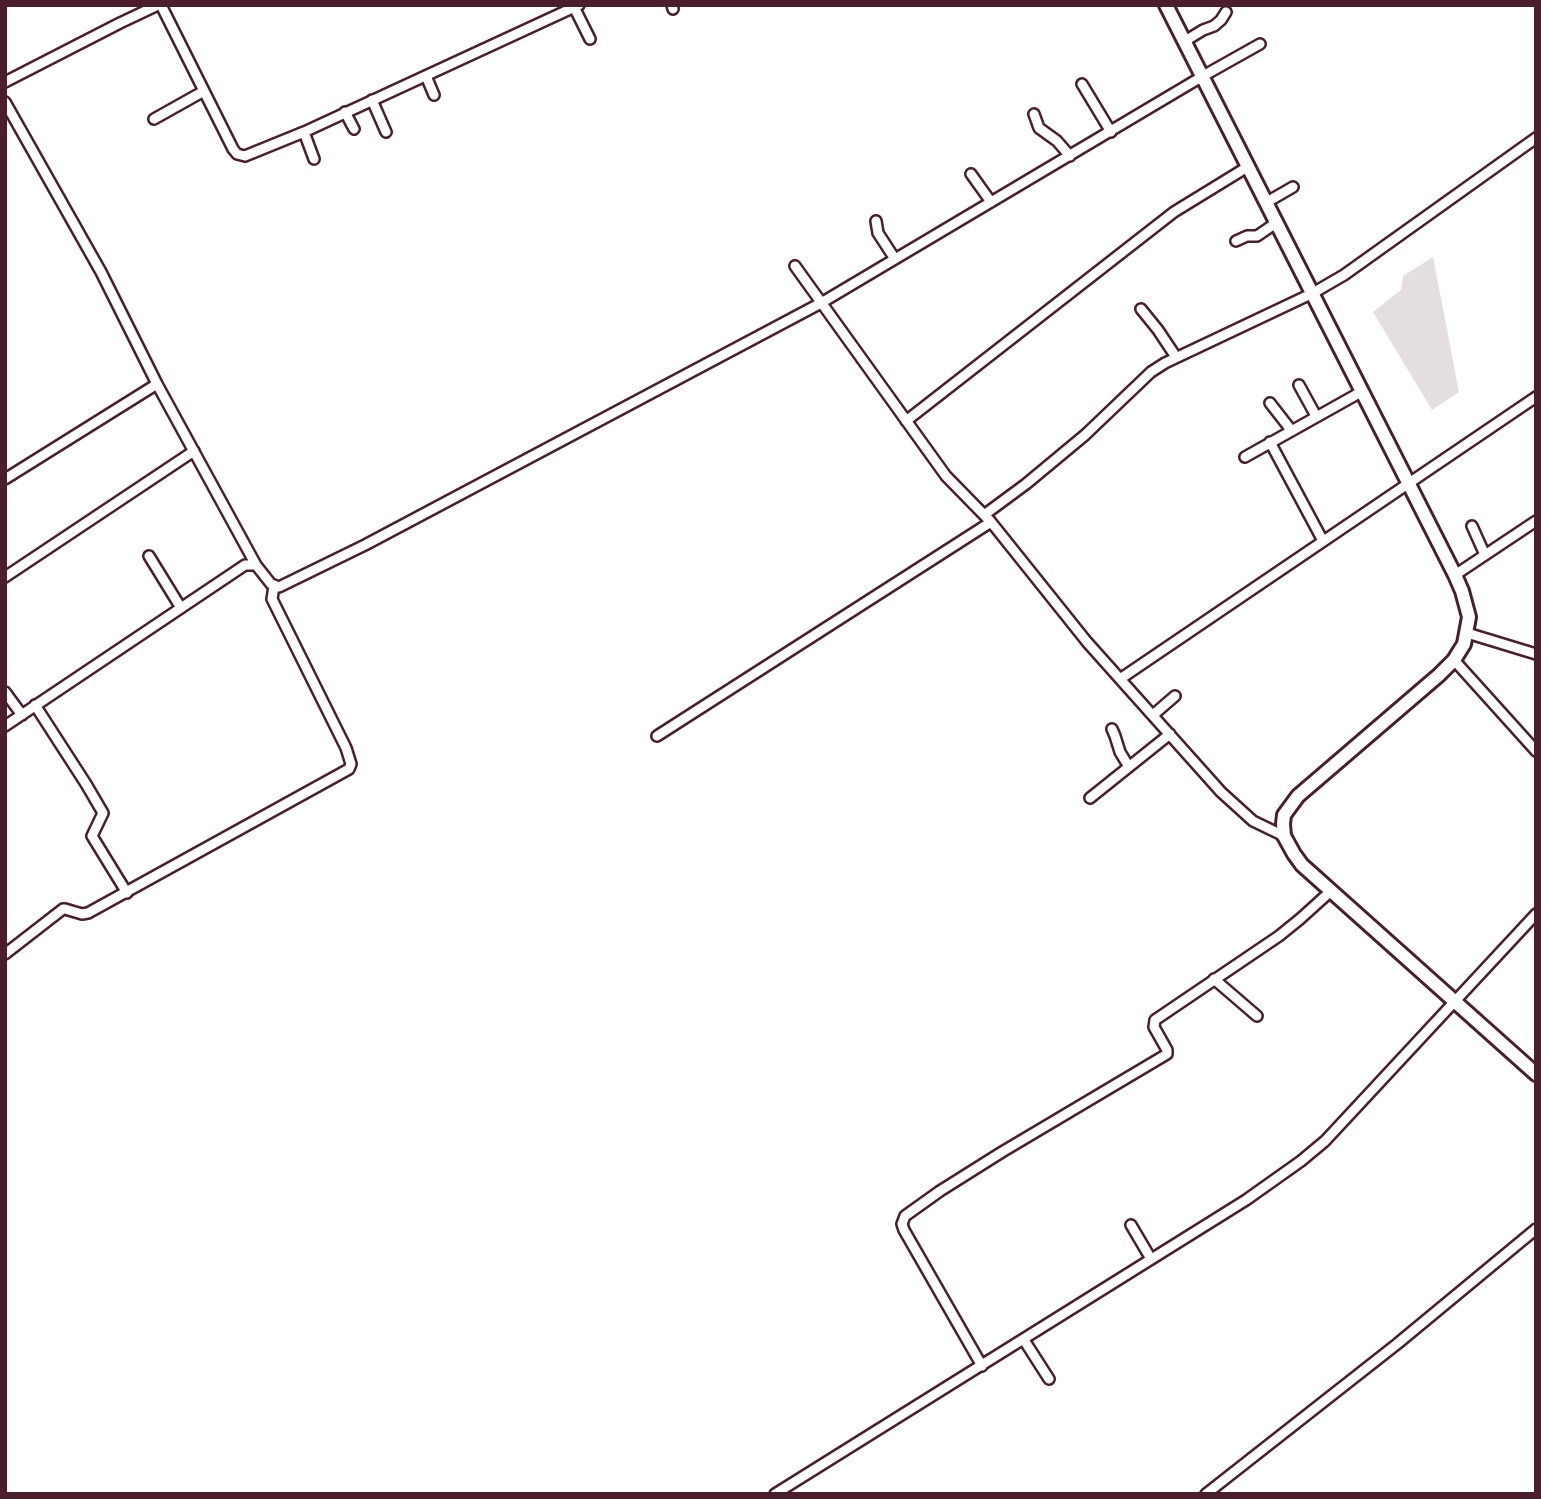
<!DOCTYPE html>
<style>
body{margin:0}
#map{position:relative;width:1541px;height:1499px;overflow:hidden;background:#fff;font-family:"Balsamiq Sans",sans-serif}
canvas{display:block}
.frame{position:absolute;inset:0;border:7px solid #4a1f2b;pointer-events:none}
</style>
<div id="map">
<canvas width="1541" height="1499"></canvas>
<div class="frame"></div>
</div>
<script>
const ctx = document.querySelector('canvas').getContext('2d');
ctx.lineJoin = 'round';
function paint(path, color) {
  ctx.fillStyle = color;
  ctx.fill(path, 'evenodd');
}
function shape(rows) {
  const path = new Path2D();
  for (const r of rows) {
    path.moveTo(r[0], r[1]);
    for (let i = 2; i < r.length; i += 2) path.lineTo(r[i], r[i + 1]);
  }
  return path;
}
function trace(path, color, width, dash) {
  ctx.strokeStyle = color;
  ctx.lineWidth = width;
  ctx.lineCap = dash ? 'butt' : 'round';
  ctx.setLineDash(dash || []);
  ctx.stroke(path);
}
paint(shape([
 [1433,257,1459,392,1432,410,1373,312,1401,290,1403,276]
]), '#e5dee0');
trace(shape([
 [1472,435,1536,390]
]), '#91787e', 2.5);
const street = shape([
 [161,5,233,149,237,154,245,156,304,132,579,5],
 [573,5,590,39],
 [672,5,673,9],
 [1185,41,1203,30,1214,26,1221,20,1226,12],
 [426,76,434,95],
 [5,82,120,23,158,5],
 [1082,84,1111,132],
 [372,100,386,132],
 [5,102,101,272,157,384,256,565],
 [345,112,354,129],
 [1034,114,1039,128,1057,141,1070,156],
 [154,119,204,91],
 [304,132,314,159],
 [971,174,991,202],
 [1267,202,1293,187],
 [876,221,878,233,895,259],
 [1236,241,1247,236,1257,236,1276,223],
 [795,266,946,476,991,522,1087,642,1221,792,1253,821,1284,836],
 [1141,309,1158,330,1176,357],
 [1299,385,1316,416],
 [1270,403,1291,430],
 [906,421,1174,212,1249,166],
 [1270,442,1323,541],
 [1245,457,1361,392],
 [5,479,157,384],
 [984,515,1026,484,1085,435,1151,372,1165,363,1313,293,1344,275,1536,138],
 [1472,526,1485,555],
 [149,556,181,608],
 [1455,575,1536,521],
 [5,577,194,451],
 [1467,633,1536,654],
 [1454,660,1536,751],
 [1120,679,1536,397],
 [5,692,22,715],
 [35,705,86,784,103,813,92,836,127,893],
 [1153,715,1175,696],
 [5,726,245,565,256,565,271,584,279,587,365,545,821,303,1203,76,1260,44],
 [1112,729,1115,736,1120,752,1129,767],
 [657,736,991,522],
 [1090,798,1170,734],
 [5,954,63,909,65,909,82,914,88,913,349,769,351,764,346,748,272,599,274,586],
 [1214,979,1257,1016],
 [1131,1225,1151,1259],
 [1024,1340,1049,1379],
 [982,1366,904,1230,902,1224,905,1216,940,1191,1002,1152,1162,1057,1167,1054,1167,1050,1154,1027,1155,1020,1279,936,1300,919,1331,891],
 [775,1494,1246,1200,1301,1161,1325,1141,1536,914],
 [1206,1494,1397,1344,1536,1229]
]);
const secondary = shape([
 [1166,5,1455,575,1462,591,1469,617,1464,644,1454,660,1439,675,1298,796,1284,815,1283,824,1284,836,1294,854,1302,865,1536,1074]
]);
trace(street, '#4a1f2b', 14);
trace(secondary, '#4a1f2b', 18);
trace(street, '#fff', 9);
trace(secondary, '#fff', 12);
</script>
